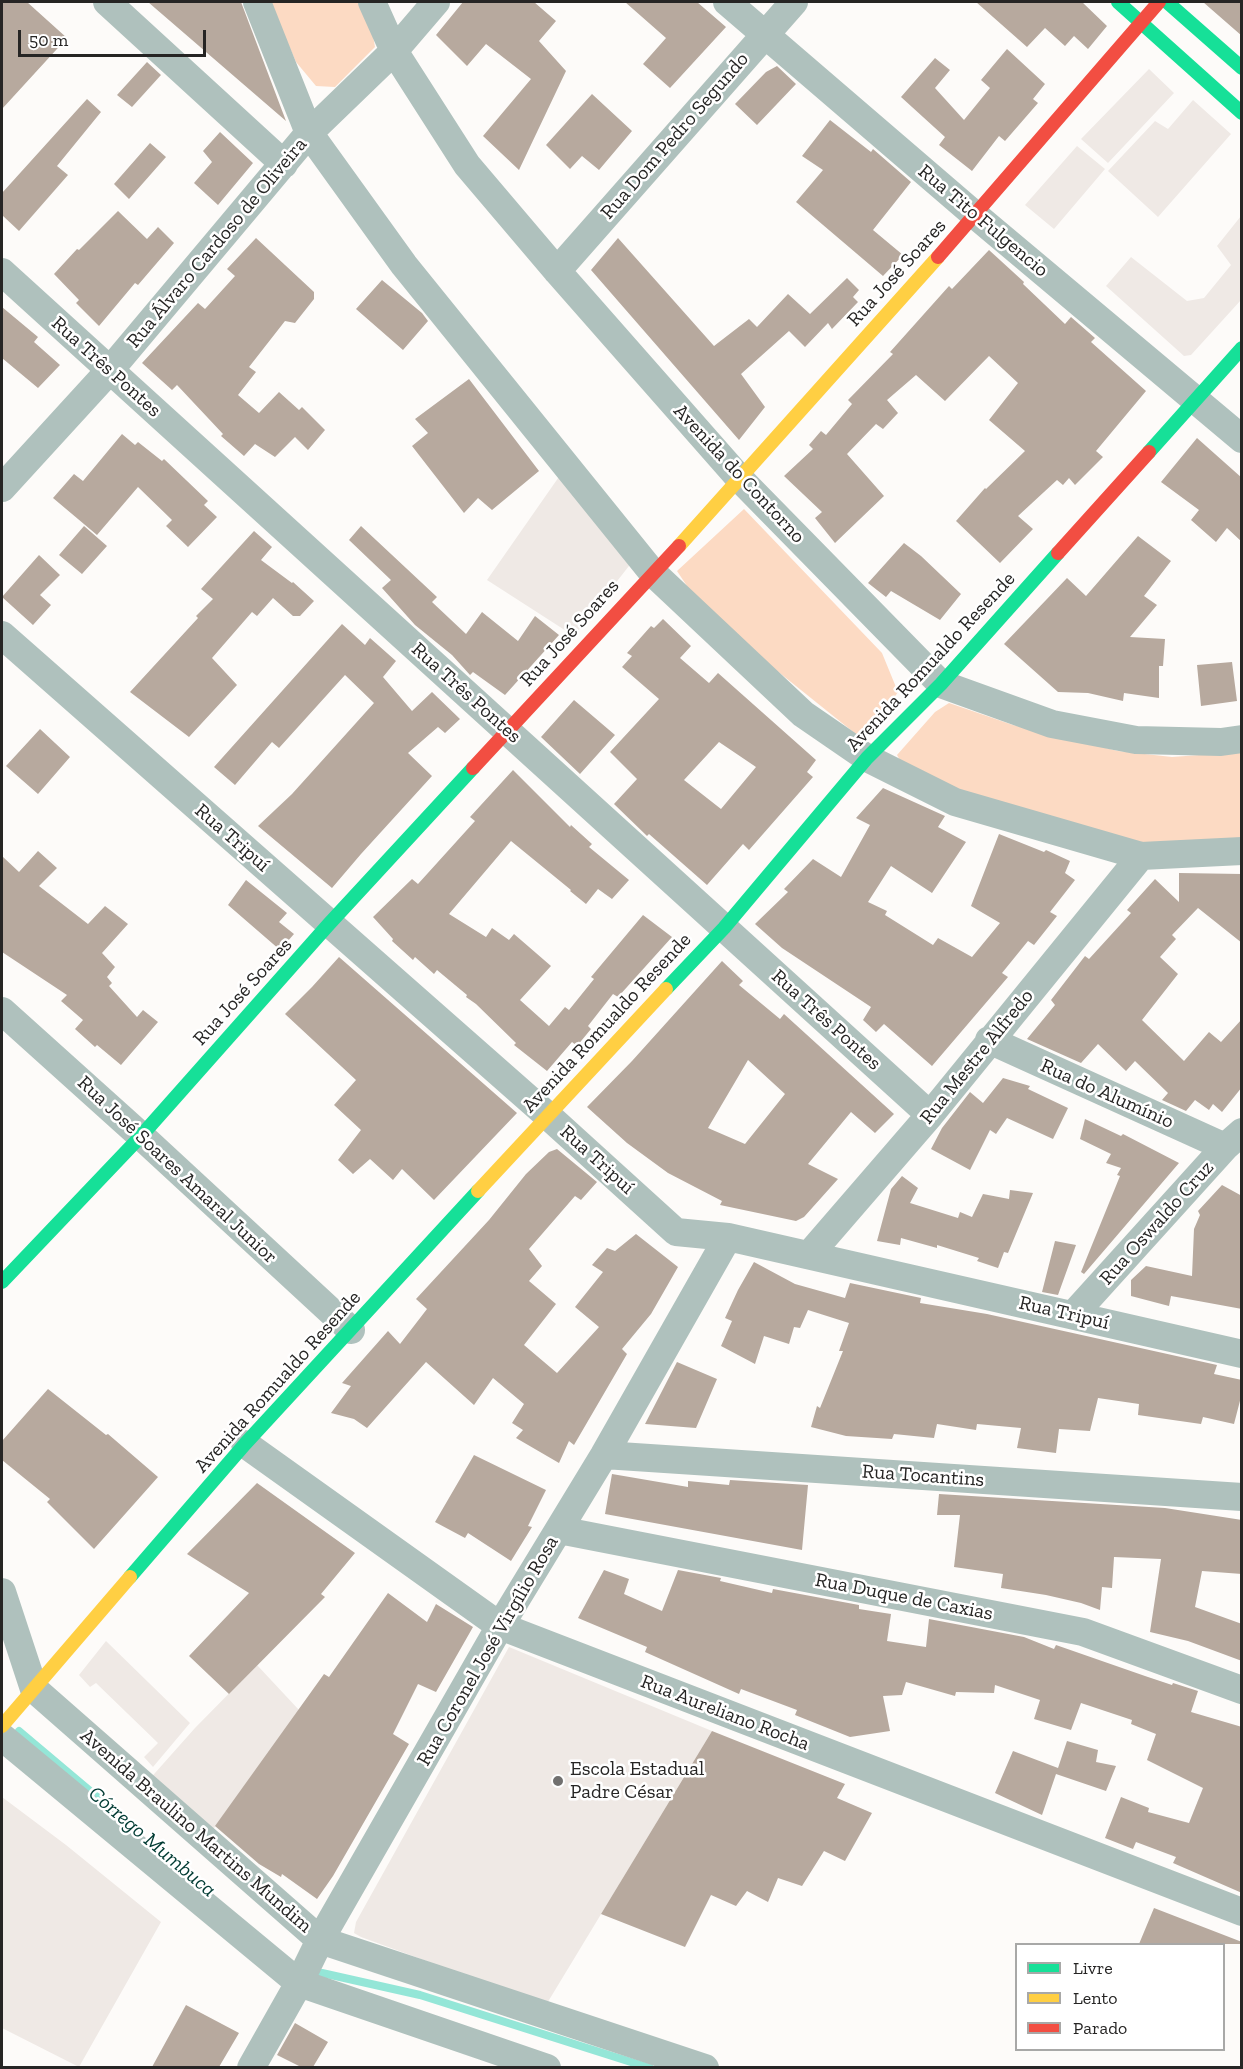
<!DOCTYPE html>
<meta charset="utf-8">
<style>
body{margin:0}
#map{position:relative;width:1243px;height:2069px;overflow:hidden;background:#fdfbf9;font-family:"Zilla Slab",serif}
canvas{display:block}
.frame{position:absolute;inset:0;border:3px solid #262524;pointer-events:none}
.legend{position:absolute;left:1015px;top:1943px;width:210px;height:108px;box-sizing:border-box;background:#fff;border:2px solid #a8a8a7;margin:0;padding:8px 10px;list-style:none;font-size:18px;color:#262524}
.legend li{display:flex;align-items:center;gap:12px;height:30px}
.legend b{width:30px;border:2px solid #a8a8a7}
.scale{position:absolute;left:18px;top:30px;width:188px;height:27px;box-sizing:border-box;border:3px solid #262524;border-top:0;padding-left:8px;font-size:18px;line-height:21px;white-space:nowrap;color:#262524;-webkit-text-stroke:4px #fff;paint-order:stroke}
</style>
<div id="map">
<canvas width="1243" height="2069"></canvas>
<div class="frame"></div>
<ul class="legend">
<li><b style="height:8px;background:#16e098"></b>Livre</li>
<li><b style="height:8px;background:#ffcf43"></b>Lento</li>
<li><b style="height:8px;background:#f24e42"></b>Parado</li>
</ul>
<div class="scale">50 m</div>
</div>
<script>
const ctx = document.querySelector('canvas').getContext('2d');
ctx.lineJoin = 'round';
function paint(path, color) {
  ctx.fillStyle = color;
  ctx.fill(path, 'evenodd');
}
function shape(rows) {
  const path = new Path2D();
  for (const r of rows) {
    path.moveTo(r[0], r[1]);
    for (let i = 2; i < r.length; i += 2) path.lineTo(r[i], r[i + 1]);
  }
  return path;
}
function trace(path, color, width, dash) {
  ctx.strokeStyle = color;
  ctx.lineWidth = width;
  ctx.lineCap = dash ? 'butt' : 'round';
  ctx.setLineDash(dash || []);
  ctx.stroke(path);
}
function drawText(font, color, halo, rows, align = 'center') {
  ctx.font = font + ' "Zilla Slab",serif';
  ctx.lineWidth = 5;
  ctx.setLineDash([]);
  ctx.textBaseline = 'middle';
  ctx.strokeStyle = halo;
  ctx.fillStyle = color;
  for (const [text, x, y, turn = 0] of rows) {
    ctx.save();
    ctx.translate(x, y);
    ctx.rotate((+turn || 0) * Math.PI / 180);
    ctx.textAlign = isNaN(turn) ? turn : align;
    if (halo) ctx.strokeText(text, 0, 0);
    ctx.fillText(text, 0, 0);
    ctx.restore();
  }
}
paint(shape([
 [1149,69,1174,93,1108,163,1081,139],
 [1193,100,1231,134,1158,217,1108,171,1155,121,1168,129],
 [1077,146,1105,169,1054,229,1025,205],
 [1241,216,1241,300,1191,355,1184,356,1106,286,1131,257,1187,301,1204,298,1231,265,1217,246],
 [563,471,636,557,574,636,487,580],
 [106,1641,190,1723,153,1767,144,1757,158,1743,96,1683,90,1687,79,1675],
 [509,1647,712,1731,546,2005,361,1937,354,1933,356,1922],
 [257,1665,299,1710,212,1831,147,1782,195,1728],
 [2,1797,66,1845,161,1922,79,2067,2,2028]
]), '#efe9e5');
paint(shape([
 [270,2,359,2,372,30,375,47,335,87,316,86,296,62],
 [744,509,882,653,898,692,881,717,857,735,776,670,689,589,677,571],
 [949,703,1013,725,1118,751,1172,757,1241,752,1241,843,1142,844,1030,820,902,764,897,755,935,712]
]), '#fcdac3');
trace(shape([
 [19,1731,140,1833],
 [322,1973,420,1995,650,2068]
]), '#94e6d7', 8);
paint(shape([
 [2,2,27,2,67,38,2,109],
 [148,2,241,2,286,121],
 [463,2,534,2,556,21,539,41,566,71,519,170,483,136,531,79,486,44,467,66,436,35],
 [625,2,697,2,726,27,670,88,643,64,666,38],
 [976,2,1082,2,1107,26,1088,49,1074,36,1065,46,1045,28,1027,47],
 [1203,2,1242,2,1242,36],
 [1007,49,1045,84,1033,99,1038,103,1005,141,999,136,972,171,939,145,945,137,901,97,935,58,950,70,935,88,964,120,990,88,981,80],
 [147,62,161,75,132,107,117,95],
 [777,66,796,84,757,125,735,104,766,72],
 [592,94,632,131,599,170,582,156,570,169,546,145],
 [87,99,101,112,57,166,68,175,19,231,2,215,2,193],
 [830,120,871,152,873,149,911,182,873,230,903,255,883,276,796,202,823,170,802,156],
 [220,132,253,163,218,205,194,183,212,162,203,151],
 [150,143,166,157,129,199,114,184],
 [118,211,147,239,158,227,174,243,138,285,135,283,99,326,76,303,79,300,54,274,77,249,79,250],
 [256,238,314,292,314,299,295,323,285,321,249,367,256,372,238,395,259,413,279,392,299,410,302,407,325,430,308,450,295,437,275,457,255,444,244,456,221,436,223,434,177,385,172,390,142,363,198,303,205,309,235,276,227,269],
 [618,238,714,346,749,319,757,327,788,294,810,314,847,278,859,290,853,297,858,302,832,329,828,323,805,347,789,331,741,374,765,407,739,440,591,270],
 [989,250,1024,282,1023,284,1065,324,1071,317,1095,338,1091,342,1146,391,1096,451,1103,457,1075,485,1069,478,1063,485,1057,480,1018,516,1033,529,1000,563,956,521,985,488,986,489,1025,451,989,420,1018,383,989,356,945,401,916,375,887,400,898,413,883,429,876,424,847,454,884,496,835,543,815,518,822,512,784,476,813,449,809,445,821,431,826,435,852,404,848,400,893,354,890,352,949,286,952,289],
 [382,280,422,313,428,321,403,350,356,309],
 [2,307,38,337,34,342,60,365,38,388,2,358],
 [469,379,539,471,492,510,478,498,464,513,412,446,428,433,415,419],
 [122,434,135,445,138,442,162,461,164,459,208,501,204,505,217,517,188,547,166,526,172,520,138,487,97,535,53,498,74,474,83,481],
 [1197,438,1242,478,1242,542,1227,528,1216,542,1191,520,1199,510,1161,482],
 [84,526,107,546,82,574,59,555],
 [361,526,437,597,432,602,466,634,482,612,518,641,535,616,559,635,505,695,473,672,470,675,452,655,415,625,382,588,391,580,349,540],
 [254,531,272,547,261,560,292,583,293,582,314,601,300,616,293,616,273,598,257,616,252,612,212,658,237,685,189,737,130,692,198,618,196,616,213,599,201,589],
 [1138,536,1171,561,1144,596,1157,605,1130,637,1165,639,1163,666,1159,666,1159,698,1124,693,1123,701,1088,693,1058,692,1004,644,1067,578,1086,596],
 [904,543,921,556,961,594,940,620,891,591,886,597,868,583],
 [39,555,60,575,40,595,51,605,33,625,2,597],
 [663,619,691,646,680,658,709,683,718,673,816,760,807,772,813,777,749,850,743,844,707,885,649,834,647,836,614,804,637,779,610,752,659,699,622,667,632,656,627,653,651,626,654,628],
 [719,742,756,767,721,809,684,780],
 [342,624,365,645,370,638,396,661,383,677,412,711,432,692,460,719,445,733,438,727,408,753,432,776,361,854,332,888,258,826,292,794,374,703,345,675,279,748,272,742,235,785,214,767],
 [1232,662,1237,701,1201,706,1197,665],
 [574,700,615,735,580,774,541,737],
 [40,729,70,757,38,794,6,766],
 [513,770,570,827,571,825,592,844,589,847,629,880,612,899,598,889,586,904,570,891,571,890,511,841,449,914,486,937,492,928,509,940,514,934,551,966,520,1000,549,1026,565,1007,569,1010,594,979,591,977,643,915,672,937,618,997,613,994,588,1026,591,1029,577,1046,572,1042,547,1071,514,1045,516,1043,476,1004,466,997,467,995,437,970,434,974,415,957,413,960,392,941,393,939,373,917,412,879,418,884,475,821,470,817],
 [883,788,945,816,938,827,966,842,932,893,891,866,868,902,887,911,885,915,933,945,938,938,972,957,1000,923,971,906,999,834,1044,852,1046,850,1070,861,1065,873,1075,880,1050,912,1057,916,1034,945,1028,941,1002,973,1008,977,932,1066,884,1024,876,1032,863,1020,871,1007,782,948,755,924,788,892,784,889,813,859,841,877,870,825,856,818],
 [38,851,57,868,39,886,88,924,105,906,128,924,102,953,115,967,107,977,112,983,109,986,137,1017,143,1010,158,1022,121,1065,97,1045,95,1047,75,1029,83,1020,61,1001,67,995,2,952,2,856,19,872],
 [1179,873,1242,874,1242,943,1198,908,1172,935,1176,939,1160,957,1178,974,1142,1020,1184,1061,1209,1032,1221,1042,1242,1019,1242,1087,1222,1112,1213,1104,1209,1110,1195,1100,1186,1111,1162,1100,1168,1093,1135,1061,1126,1071,1098,1044,1081,1063,1027,1039,1055,1005,1051,1000,1085,956,1089,959,1131,913,1127,910,1155,879,1179,902],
 [246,880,287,913,279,922,294,934,280,950,228,905],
 [339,957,517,1113,434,1200,402,1169,393,1180,370,1159,353,1174,338,1160,361,1130,334,1105,356,1080,285,1014,312,987],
 [722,961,743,981,739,985,780,1019,784,1014,894,1114,875,1133,851,1112,808,1164,838,1179,804,1217,796,1221,720,1205,722,1201,668,1173,627,1143,587,1107,632,1061],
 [748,1060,785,1094,745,1144,708,1128],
 [1003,1078,1030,1086,1028,1089,1068,1108,1053,1139,1007,1118,996,1134,990,1130,970,1170,931,1149,942,1128,970,1092,983,1103],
 [1085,1119,1121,1136,1123,1134,1179,1163,1084,1274,1081,1272,1120,1176,1117,1175,1121,1168,1106,1163,1111,1154,1080,1139],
 [557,1149,597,1182,581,1200,575,1196,529,1249,542,1266,529,1281,556,1304,524,1345,557,1373,599,1327,575,1307,603,1272,592,1265,607,1248,615,1251,636,1234,678,1267,651,1314,622,1349,627,1354,574,1445,569,1441,559,1463,516,1438,523,1430,512,1423,524,1404,493,1378,474,1405,426,1362,367,1428,354,1419,331,1413,351,1386,342,1383,388,1331,400,1344,427,1309,416,1299,489,1220,526,1174,549,1152],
 [902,1176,918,1188,910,1203,958,1218,960,1212,972,1217,983,1194,1009,1199,1010,1190,1033,1193,1008,1253,1004,1252,998,1268,977,1261,979,1258,937,1245,937,1248,901,1238,900,1245,877,1241,891,1189],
 [1222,1185,1242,1196,1242,1309,1171,1296,1169,1306,1131,1296,1131,1280,1146,1266,1192,1276,1194,1229,1200,1215,1198,1211],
 [1055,1241,1076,1245,1058,1295,1042,1292],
 [754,1262,795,1284,845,1298,850,1283,921,1298,920,1303,987,1314,1217,1365,1214,1374,1242,1380,1242,1393,1234,1424,1203,1417,1201,1424,1138,1415,1139,1404,1098,1398,1090,1431,1059,1429,1056,1453,1017,1448,1021,1428,977,1424,976,1430,937,1424,934,1438,894,1434,892,1439,846,1436,811,1427,817,1406,820,1408,843,1351,839,1351,849,1323,808,1310,800,1328,794,1327,789,1344,764,1336,755,1364,721,1346,732,1321,725,1318,738,1290],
 [677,1362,717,1379,696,1428,645,1424],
 [48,1389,106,1435,108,1434,158,1477,94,1549,47,1502,50,1499,2,1460,2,1441],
 [474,1455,546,1490,528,1526,532,1527,511,1561,468,1533,465,1538,435,1522],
 [612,1474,688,1487,688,1481,729,1485,730,1480,808,1485,802,1550,605,1514],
 [257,1483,355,1553,321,1594,325,1597,229,1694,189,1656,249,1593,187,1554],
 [939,1494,1165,1508,1242,1520,1242,1574,1202,1571,1195,1607,1242,1624,1242,1661,1188,1641,1150,1632,1161,1559,1114,1557,1112,1588,1102,1587,1100,1610,1081,1603,1046,1595,1001,1588,1003,1574,954,1567,960,1515,937,1515],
 [604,1570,629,1579,624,1594,662,1611,678,1570,721,1578,720,1581,772,1593,773,1589,859,1605,859,1609,891,1614,887,1641,926,1647,929,1619,1024,1637,1054,1649,1056,1645,1145,1676,1172,1685,1173,1683,1198,1691,1191,1712,1242,1727,1242,1893,1173,1863,1176,1857,1136,1842,1133,1849,1105,1838,1121,1797,1149,1808,1148,1812,1189,1823,1203,1788,1147,1760,1156,1734,1131,1724,1132,1720,1081,1703,1071,1730,1034,1719,1040,1700,995,1685,994,1693,956,1692,955,1696,906,1682,902,1695,883,1696,890,1731,850,1737,795,1715,797,1710,741,1689,739,1694,645,1652,647,1647,578,1618],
 [388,1593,427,1622,436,1604,473,1627,436,1692,418,1684,393,1734,409,1744,333,1876,317,1899,282,1874,281,1877,259,1864,215,1826,324,1674,329,1677],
 [712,1731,845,1784,837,1798,872,1813,845,1861,824,1851,802,1886,778,1878,768,1902,747,1891,736,1906,711,1895,685,1947,601,1914],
 [1067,1741,1098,1750,1096,1762,1116,1766,1106,1791,1056,1774,1042,1815,995,1793,1013,1751,1058,1768],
 [1154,1908,1242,1942,1242,1944,1139,1944],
 [186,2005,239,2033,219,2067,152,2067],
 [295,2023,328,2042,313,2067,301,2067,277,2055]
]), '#b7a99e');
trace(shape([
 [107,2,284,164],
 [257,2,309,133,404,265,652,572,803,714,867,758,955,802,1141,856,1242,851],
 [372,2,394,51,467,165,557,271,740,479,941,684,1052,724,1136,740,1221,742,1242,739],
 [727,2,975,215,1242,439],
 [557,271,794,2],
 [2,272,930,1115],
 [2,488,110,370,309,133,394,51,436,2],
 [2,635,547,1115,676,1232,728,1237,1242,1354],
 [2,1011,141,1136,351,1330],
 [989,1040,1225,1147],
 [809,1255,930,1115,1141,856],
 [1073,1315,1225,1147,1242,1132],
 [245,1444,500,1626,1242,1912],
 [604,1455,1242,1497],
 [559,1530,1083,1632,1242,1690],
 [2,1592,34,1689,320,1940,705,2068],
 [2,1737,299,1983,547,2068],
 [251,2068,299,1983,320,1940,500,1626,604,1455,728,1237]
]), '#afc1bd', 28);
trace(shape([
 [1118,2,1242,113],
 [1167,2,1242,68],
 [1149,452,1242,348],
 [666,989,724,928,867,758,941,684,1058,553],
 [2,1282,141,1136,329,924,473,768],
 [130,1577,245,1444,478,1191]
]), '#16e098', 14);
trace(shape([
 [679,546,938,257],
 [478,1191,666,989],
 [2,1726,130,1577]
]), '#ffcf43', 14);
trace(shape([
 [938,257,1159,2],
 [1058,553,1149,452],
 [473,768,679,546]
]), '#f24e42', 14);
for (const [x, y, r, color] of [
 [558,1781,6,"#71706f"]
]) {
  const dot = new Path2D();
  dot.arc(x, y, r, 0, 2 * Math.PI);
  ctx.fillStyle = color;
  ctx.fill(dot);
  trace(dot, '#fff', 2);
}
drawText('20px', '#262524', '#fff', [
 ["Rua Dom Pedro Segundo",675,136,-49],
 ["Rua Tito Fulgencio",983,221,40],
 ["Rua Álvaro Cardoso de Oliveira",217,243,-50],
 ["Rua José Soares",897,273,-48],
 ["Rua Três Pontes",106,367,42],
 ["Avenida do Contorno",739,474,47],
 ["Rua José Soares",570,633,-48],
 ["Avenida Romualdo Resende",931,662,-47],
 ["Rua Três Pontes",466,693,42],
 ["Rua Tripuí",232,838,41],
 ["Rua José Soares",243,992,-48],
 ["Rua Três Pontes",826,1020,42],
 ["Avenida Romualdo Resende",607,1023,-47],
 ["Rua Mestre Alfredo",977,1057,-51],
 ["Rua do Alumínio",1107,1094,24],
 ["Rua Tripuí",597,1160,42],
 ["Rua José Soares Amaral Junior",177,1170,43],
 ["Rua Oswaldo Cruz",1157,1223,-48],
 ["Rua Tripuí",1064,1313,13],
 ["Avenida Romualdo Resende",278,1382,-48],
 ["Rua Tocantins",923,1476,4],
 ["Rua Duque de Caxias",904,1597,11],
 ["Rua Coronel José Virgílio Rosa",488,1651,-60],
 ["Rua Aureliano Rocha",725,1713,21],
 ["Avenida Braulino Martins Mundim",196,1831,41]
]);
drawText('20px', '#262524', '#fff', [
 ["Escola Estadual",570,1769],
 ["Padre César",570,1792]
], 'left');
drawText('italic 21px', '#013b33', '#fff', [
 ["Córrego Mumbuca",152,1842,40]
]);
</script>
